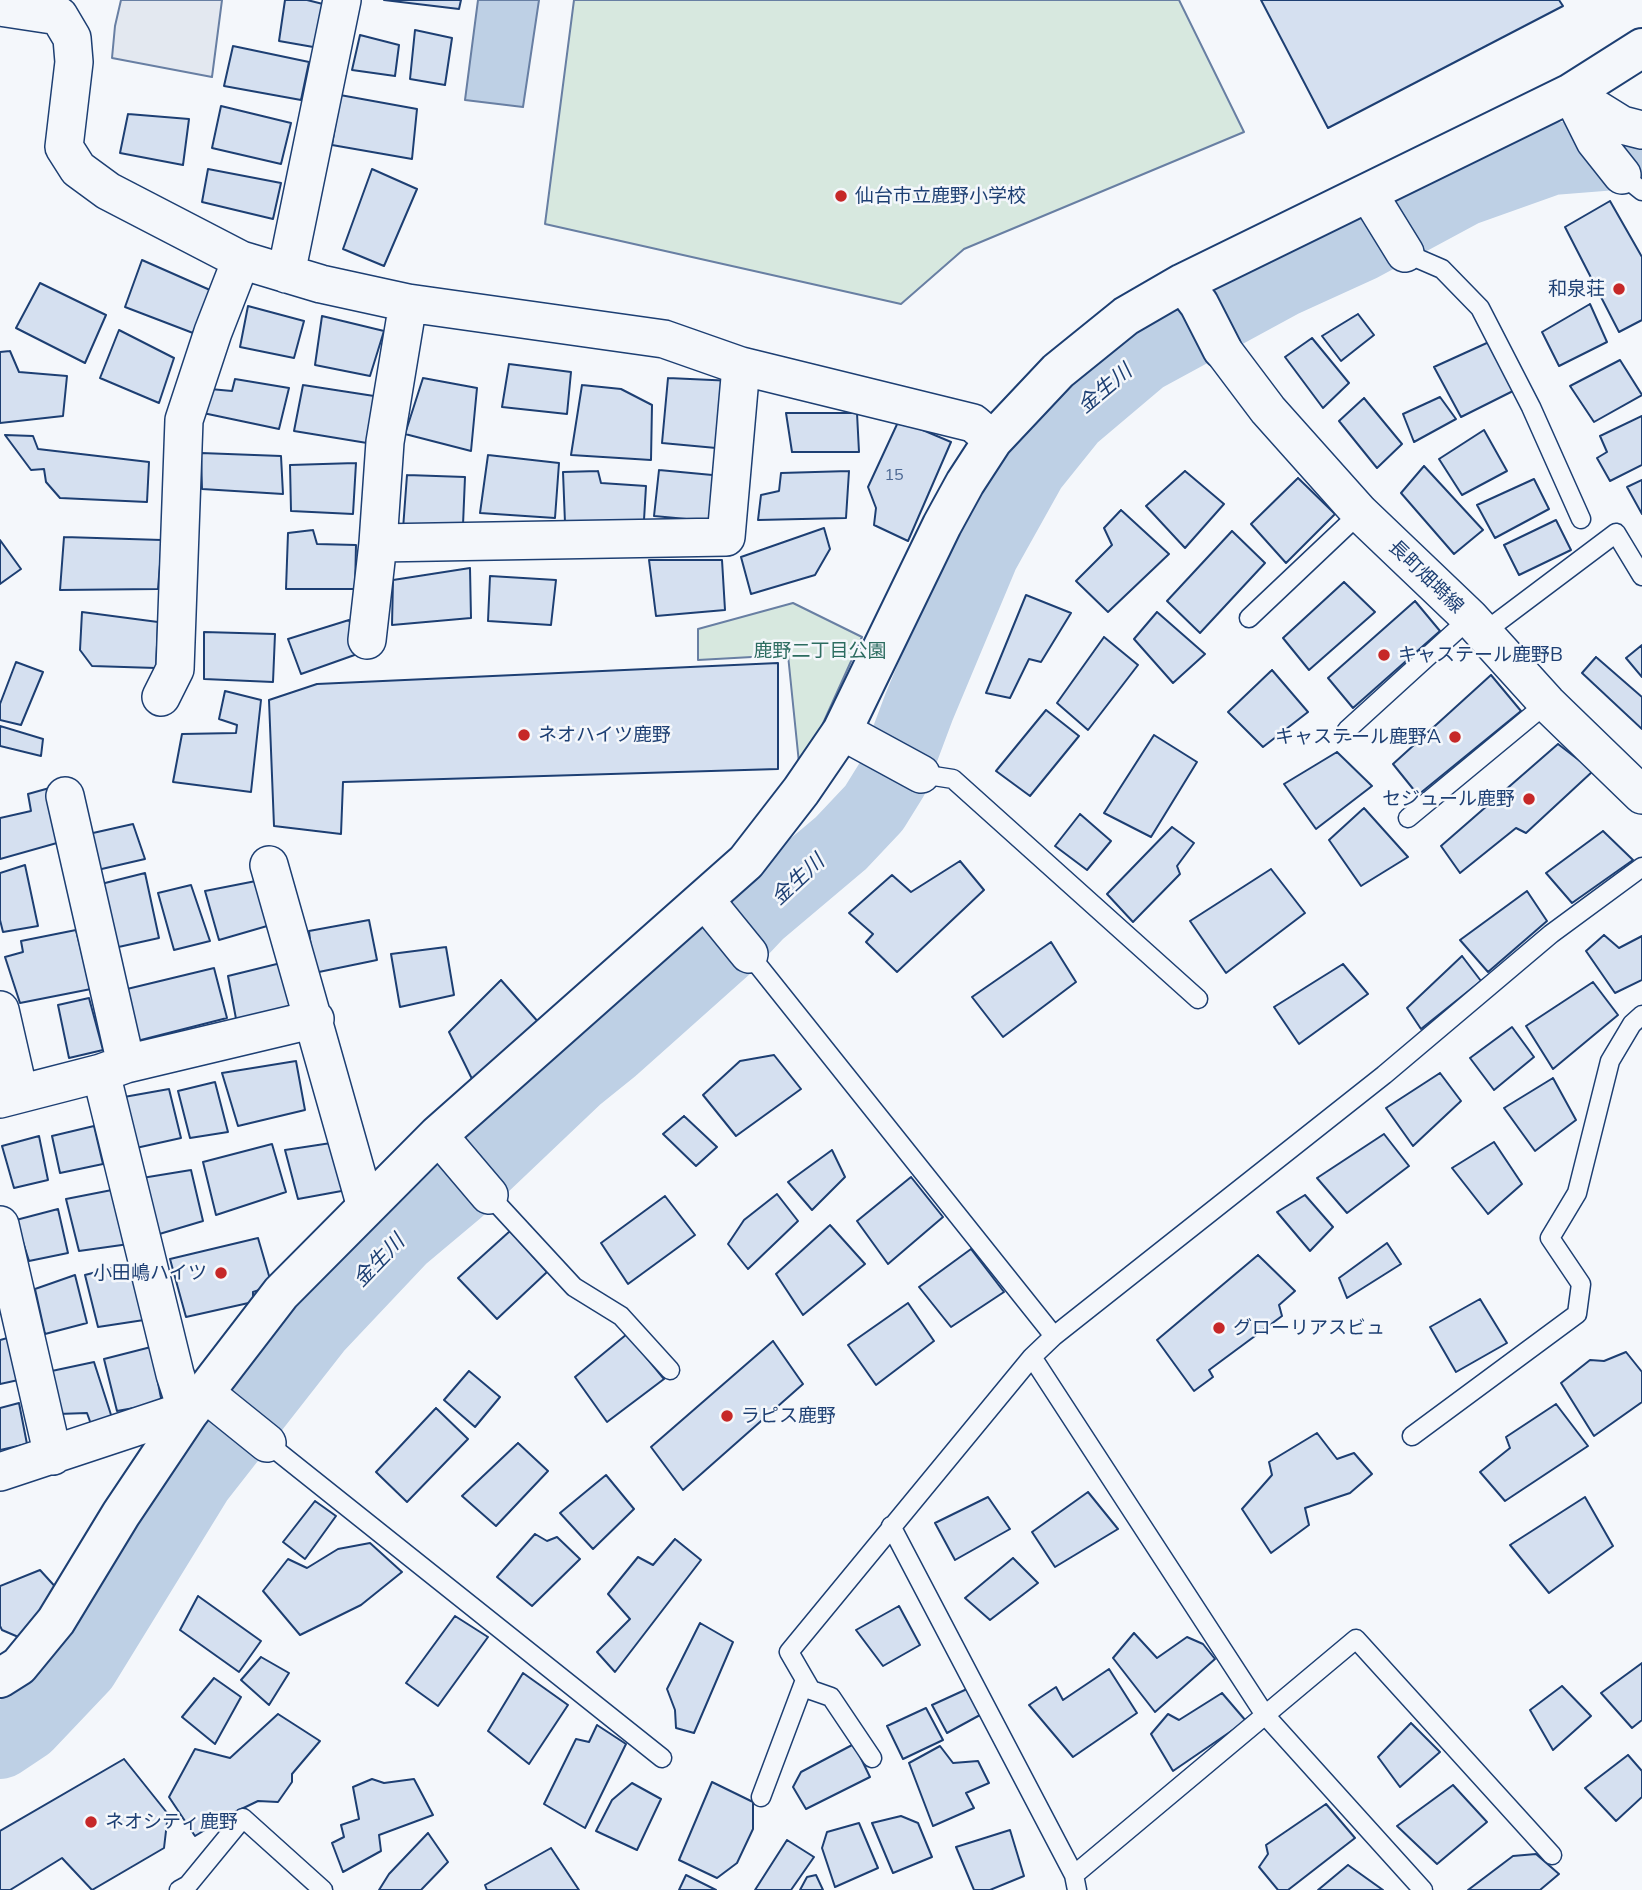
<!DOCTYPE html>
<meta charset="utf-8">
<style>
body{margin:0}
canvas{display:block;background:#f4f7fb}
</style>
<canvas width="1642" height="1890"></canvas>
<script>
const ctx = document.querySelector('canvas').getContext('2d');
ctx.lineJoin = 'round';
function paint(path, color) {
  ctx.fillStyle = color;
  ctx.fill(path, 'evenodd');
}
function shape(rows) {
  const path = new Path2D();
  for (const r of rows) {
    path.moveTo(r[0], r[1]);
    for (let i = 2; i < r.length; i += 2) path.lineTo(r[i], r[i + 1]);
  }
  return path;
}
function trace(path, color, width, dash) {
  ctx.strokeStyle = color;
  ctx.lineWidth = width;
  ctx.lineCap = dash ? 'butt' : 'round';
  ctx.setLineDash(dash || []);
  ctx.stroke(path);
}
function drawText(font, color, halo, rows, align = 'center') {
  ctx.font = font + ' Mulish,"Noto Sans JP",sans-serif';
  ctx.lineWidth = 5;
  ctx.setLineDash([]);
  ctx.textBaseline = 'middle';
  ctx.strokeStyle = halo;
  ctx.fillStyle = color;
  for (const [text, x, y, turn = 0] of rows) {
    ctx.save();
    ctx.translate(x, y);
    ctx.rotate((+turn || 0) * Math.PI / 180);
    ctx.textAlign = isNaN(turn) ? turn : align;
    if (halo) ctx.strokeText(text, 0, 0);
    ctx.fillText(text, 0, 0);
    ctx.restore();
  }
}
const green = shape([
 [574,0,1179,0,1244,132,964,249,901,304,545,224,574,0],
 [793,603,862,637,820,730,799,763,788,655,698,660,698,629,793,603]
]);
paint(green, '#d7e8df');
trace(green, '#687fa3', 2);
const parking = shape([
 [121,0,222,0,212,77,112,58,115,26,121,0]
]);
paint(parking, '#e3e8f0');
trace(parking, '#687fa3', 2);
const water = shape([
 [478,0,539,0,523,107,465,100,478,0]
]);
paint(water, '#bed0e5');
trace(water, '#687fa3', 2);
trace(shape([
 [0,1743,27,1725,83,1666,198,1479,317,1327,401,1238,457,1191,577,1077,613,1048,724,949,758,913,841,843,874,808,892,779,919,707,983,554,1031,468,1072,417,1143,357,1281,282,1360,246,1464,190,1551,159,1642,152]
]), '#bed0e5', 72);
const building = shape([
 [285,0,307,0,327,5,319,48,279,41,285,0],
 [384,0,461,0,459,9,384,0],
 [1261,0,1559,0,1563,6,1328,128,1261,0],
 [415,30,452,38,445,85,410,79,415,30],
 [360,35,399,45,395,76,352,70,360,35],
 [233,46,309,62,301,100,224,86,233,46],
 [340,95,417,109,412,159,332,145,340,95],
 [221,106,291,123,281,164,212,148,221,106],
 [128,114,189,119,183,165,120,153,128,114],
 [208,169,281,183,273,219,202,202,208,169],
 [372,169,417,189,384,266,343,249,372,169],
 [1610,201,1642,257,1642,320,1619,332,1565,227,1610,201],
 [142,260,210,290,193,333,125,307,142,260],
 [40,283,106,315,85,363,16,328,40,283],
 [1590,304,1607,342,1559,366,1542,332,1590,304],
 [248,306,304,321,294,358,240,347,248,306],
 [1358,314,1374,335,1341,361,1322,336,1358,314],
 [322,316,384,331,370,376,315,365,322,316],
 [119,330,174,358,159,403,100,378,119,330],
 [1312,338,1349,383,1323,408,1285,357,1312,338],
 [1489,342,1513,391,1461,417,1434,367,1489,342],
 [10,351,19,372,67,376,63,416,0,423,0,352,10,351],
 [1620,360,1642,395,1594,422,1570,386,1620,360],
 [509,364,571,372,567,414,502,407,509,364],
 [423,378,477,388,471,451,405,434,423,378],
 [668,378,734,381,727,449,662,443,668,378],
 [235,379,289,388,279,429,203,413,210,389,232,391,235,379],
 [303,385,374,396,367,443,294,431,303,385],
 [582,385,621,389,652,405,651,460,571,455,582,385],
 [1440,397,1456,419,1414,442,1403,414,1440,397],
 [1364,398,1402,444,1377,468,1339,421,1364,398],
 [786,413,857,413,859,452,792,452,786,413],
 [1642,416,1642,465,1610,481,1597,458,1607,452,1600,436,1642,416],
 [899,420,951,442,908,541,874,525,876,508,868,487,899,420],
 [1484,430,1507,471,1462,495,1439,459,1484,430],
 [5,435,33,436,38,449,149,462,147,502,60,498,46,482,44,469,31,470,5,435],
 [201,453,281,456,283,494,202,489,201,453],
 [488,455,559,463,555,518,480,513,488,455],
 [356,463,353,514,291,511,290,465,356,463],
 [1424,466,1483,530,1454,554,1401,493,1424,466],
 [659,470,723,476,719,522,654,516,659,470],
 [598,471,601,483,646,486,644,520,565,523,563,472,598,471],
 [849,471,846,518,758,520,761,495,779,491,781,473,849,471],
 [1185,471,1224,504,1185,548,1146,506,1185,471],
 [407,475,465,477,463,525,403,529,407,475],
 [1298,478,1335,514,1286,563,1251,524,1298,478],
 [1534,479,1549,509,1495,538,1477,505,1534,479],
 [1642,480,1642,514,1627,487,1642,480],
 [1121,510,1169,554,1108,612,1076,581,1112,545,1104,528,1121,510],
 [1556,520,1571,550,1519,575,1504,545,1556,520],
 [824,528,830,549,815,575,751,594,741,557,824,528],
 [313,530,317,544,356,545,355,589,286,589,288,533,313,530],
 [1232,531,1265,563,1200,633,1167,601,1232,531],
 [64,537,162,540,158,589,60,590,64,537],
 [0,540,21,569,0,584,0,540],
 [649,560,722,560,725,610,656,616,649,560],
 [470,568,471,618,392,625,393,580,470,568],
 [490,576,556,580,551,625,488,621,490,576],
 [1344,582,1375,612,1309,670,1283,638,1344,582],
 [1026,595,1071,613,1041,662,1029,659,1010,698,986,693,1026,595],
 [1415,601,1440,631,1353,708,1328,678,1415,601],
 [82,612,158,622,156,668,92,666,80,650,82,612],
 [1157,612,1205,654,1173,683,1134,639,1157,612],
 [349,620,363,652,301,674,288,639,349,620],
 [204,632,275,634,273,682,204,679,204,632],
 [1104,637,1138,665,1088,730,1057,703,1104,637],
 [1642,645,1642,677,1626,658,1642,645],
 [1596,657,1642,697,1642,729,1582,673,1596,657],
 [16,662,43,672,21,725,0,720,0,704,16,662],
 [778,663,778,769,343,782,341,834,274,826,269,700,317,684,778,663],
 [1272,670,1308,712,1263,747,1228,712,1272,670],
 [1491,675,1521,711,1418,795,1393,764,1491,675],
 [225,691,261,700,251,792,173,782,182,734,236,733,237,725,219,719,225,691],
 [1046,710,1079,736,1030,796,996,771,1046,710],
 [0,726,43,739,41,756,0,746,0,726],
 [1154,735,1197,762,1151,837,1104,813,1154,735],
 [1558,744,1593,771,1526,833,1516,828,1460,873,1441,846,1558,744],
 [1337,752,1372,786,1316,829,1284,784,1337,752],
 [53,787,64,841,0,859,0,818,31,811,28,794,53,787],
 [1364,808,1408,857,1361,886,1329,840,1364,808],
 [1080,814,1111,841,1087,870,1055,846,1080,814],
 [133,824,145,859,93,871,84,835,133,824],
 [1172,827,1194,843,1177,866,1180,874,1133,922,1107,894,1172,827],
 [1603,831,1633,860,1572,903,1546,873,1603,831],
 [960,861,984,890,897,972,866,942,873,934,849,913,892,875,911,892,960,861],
 [25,865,38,926,3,932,0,920,0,873,25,865],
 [1271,869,1305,913,1226,973,1190,921,1271,869],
 [145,873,159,938,114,948,101,884,145,873],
 [261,880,274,924,219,940,205,891,261,880],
 [191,885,210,941,174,950,158,893,191,885],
 [1527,891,1547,921,1488,972,1460,940,1527,891],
 [369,920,377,960,314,973,309,931,369,920],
 [76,930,91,989,20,1003,5,957,23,952,21,941,76,930],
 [1604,935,1619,948,1642,936,1642,980,1615,993,1586,951,1604,935],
 [1051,942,1076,982,1003,1037,972,997,1051,942],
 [446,947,454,995,400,1007,391,954,446,947],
 [1462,956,1481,981,1421,1029,1407,1008,1462,956],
 [289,961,301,1008,237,1024,228,976,289,961],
 [1343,964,1368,994,1299,1044,1274,1007,1343,964],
 [214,968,227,1018,137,1041,127,989,214,968],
 [501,980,540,1024,475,1085,449,1032,501,980],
 [1593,982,1618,1015,1553,1069,1526,1026,1593,982],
 [89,998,103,1050,69,1058,58,1005,89,998],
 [1512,1027,1534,1057,1494,1090,1470,1058,1512,1027],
 [774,1055,801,1089,736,1136,703,1095,740,1061,774,1055],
 [296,1061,305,1110,238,1126,222,1073,296,1061],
 [1440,1073,1461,1101,1413,1146,1386,1108,1440,1073],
 [1553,1078,1576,1120,1535,1151,1504,1108,1553,1078],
 [215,1082,228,1132,190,1138,178,1091,215,1082],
 [169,1089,181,1138,136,1148,124,1097,169,1089],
 [684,1116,717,1147,696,1166,663,1134,684,1116],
 [94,1126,103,1164,60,1173,52,1136,94,1126],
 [1384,1134,1409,1166,1347,1213,1317,1178,1384,1134],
 [39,1136,48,1180,14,1188,2,1146,39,1136],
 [1494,1142,1522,1184,1488,1214,1452,1168,1494,1142],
 [331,1143,347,1190,298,1199,285,1150,331,1143],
 [272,1144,286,1192,216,1215,203,1162,272,1144],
 [832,1150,845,1177,812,1210,788,1182,832,1150],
 [191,1170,203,1221,156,1235,142,1178,191,1170],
 [911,1177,943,1217,888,1264,857,1221,911,1177],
 [117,1189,129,1244,79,1251,66,1199,117,1189],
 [777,1194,798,1221,748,1269,728,1244,744,1220,777,1194],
 [1305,1195,1333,1227,1310,1251,1277,1212,1305,1195],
 [665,1196,695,1235,628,1284,601,1243,665,1196],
 [58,1209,68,1253,29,1261,16,1220,58,1209],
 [830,1225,865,1264,803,1315,776,1274,830,1225],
 [510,1231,547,1272,497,1319,458,1278,510,1231],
 [258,1238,272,1286,253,1292,253,1302,186,1317,170,1259,258,1238],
 [1387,1243,1401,1264,1347,1298,1339,1278,1387,1243],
 [971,1249,1004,1292,951,1327,919,1287,971,1249],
 [1258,1255,1295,1291,1279,1305,1282,1316,1209,1370,1213,1377,1194,1391,1157,1340,1258,1255],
 [131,1263,144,1320,98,1327,85,1275,131,1263],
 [75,1275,87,1323,45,1334,35,1289,75,1275],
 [1480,1299,1507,1343,1456,1372,1430,1327,1480,1299],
 [908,1303,934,1341,876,1385,848,1345,908,1303],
 [627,1334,664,1379,607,1422,575,1377,627,1334],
 [11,1337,23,1379,0,1384,0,1340,11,1337],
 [773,1341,803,1384,683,1490,651,1447,773,1341],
 [151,1347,162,1403,117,1411,104,1359,151,1347],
 [1626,1352,1642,1372,1642,1402,1594,1436,1561,1383,1590,1360,1604,1361,1626,1352],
 [94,1362,113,1421,92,1427,87,1413,58,1414,47,1372,94,1362],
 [469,1371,500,1397,475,1427,444,1400,469,1371],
 [19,1403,27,1444,0,1450,0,1408,19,1403],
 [1556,1404,1588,1446,1505,1501,1480,1472,1510,1448,1506,1437,1556,1404],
 [436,1408,468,1439,407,1502,376,1472,436,1408],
 [1317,1433,1337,1459,1354,1453,1372,1474,1350,1493,1305,1508,1309,1525,1271,1553,1242,1509,1272,1475,1269,1462,1317,1433],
 [518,1443,548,1471,496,1526,462,1496,518,1443],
 [606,1475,634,1509,593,1549,560,1513,606,1475],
 [1088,1492,1118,1529,1055,1567,1032,1532,1088,1492],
 [988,1497,1010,1529,955,1560,935,1523,988,1497],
 [1585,1497,1613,1546,1549,1593,1510,1545,1585,1497],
 [315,1501,336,1516,305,1559,283,1542,315,1501],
 [535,1534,547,1541,557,1537,580,1559,532,1606,497,1577,535,1534],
 [675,1539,701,1560,615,1672,597,1652,630,1619,608,1594,638,1557,653,1565,675,1539],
 [370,1543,402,1572,361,1605,300,1635,263,1591,288,1559,307,1568,338,1549,370,1543],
 [1013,1558,1038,1583,990,1620,965,1598,1013,1558],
 [40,1570,60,1592,30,1642,2,1630,0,1626,0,1586,40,1570],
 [198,1596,261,1641,239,1672,180,1630,198,1596],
 [899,1606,920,1645,883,1666,856,1630,899,1606],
 [455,1616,488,1637,438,1706,406,1683,455,1616],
 [700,1623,733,1642,694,1733,676,1728,675,1710,667,1689,700,1623],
 [1134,1633,1157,1658,1187,1637,1203,1644,1215,1659,1155,1712,1113,1658,1134,1633],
 [261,1657,289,1673,269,1705,241,1680,261,1657],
 [1642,1663,1642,1720,1632,1728,1601,1693,1642,1663],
 [1109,1669,1137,1713,1073,1757,1029,1705,1056,1687,1063,1700,1109,1669],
 [523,1673,568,1705,529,1764,488,1731,523,1673],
 [214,1678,241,1697,215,1744,182,1717,214,1678],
 [1562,1686,1591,1716,1553,1750,1530,1710,1562,1686],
 [967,1689,980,1715,947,1733,932,1705,967,1689],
 [1222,1693,1246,1721,1173,1771,1151,1734,1168,1714,1179,1720,1222,1693],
 [926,1708,943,1740,903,1759,887,1726,926,1708],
 [278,1714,320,1741,292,1774,292,1782,278,1802,258,1801,233,1813,195,1836,169,1797,195,1749,230,1758,278,1714],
 [1411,1723,1440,1752,1400,1787,1378,1757,1411,1723],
 [597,1725,626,1744,585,1828,544,1804,576,1739,589,1742,597,1725],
 [854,1744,870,1777,806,1809,793,1787,801,1772,854,1744],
 [940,1746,953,1763,978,1761,989,1783,966,1793,974,1808,933,1826,909,1763,940,1746],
 [1628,1755,1642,1771,1642,1797,1616,1821,1585,1788,1628,1755],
 [124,1759,168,1814,164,1848,92,1890,62,1858,10,1890,0,1890,0,1831,124,1759],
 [372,1779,384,1783,414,1779,433,1815,379,1835,381,1851,343,1872,332,1843,344,1837,341,1825,359,1819,353,1787,372,1779],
 [712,1782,753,1802,753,1829,737,1863,717,1878,679,1860,712,1782],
 [632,1783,661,1799,637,1850,596,1831,612,1800,632,1783],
 [1453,1785,1487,1822,1437,1864,1397,1826,1453,1785],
 [1326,1804,1355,1838,1288,1890,1278,1890,1259,1867,1268,1854,1266,1845,1326,1804],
 [901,1816,918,1823,932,1857,893,1873,872,1823,901,1816],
 [859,1823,878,1868,835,1887,822,1848,827,1832,859,1823],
 [1010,1830,1024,1876,990,1890,974,1890,956,1847,1010,1830],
 [428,1833,448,1862,421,1890,379,1890,389,1874,428,1833],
 [787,1840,814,1857,791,1890,755,1890,787,1840],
 [551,1848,579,1890,487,1890,485,1885,551,1848],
 [1536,1854,1559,1874,1540,1890,1468,1890,1513,1856,1536,1854],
 [1348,1865,1383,1890,1318,1890,1348,1865],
 [686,1875,716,1890,679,1890,686,1875],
 [816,1875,823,1890,800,1890,807,1877,816,1875]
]);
paint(building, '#d5e0f0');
trace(building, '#1d3f73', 2);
const lane = shape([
 [1622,175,1642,191],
 [1405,253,1442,269,1480,308,1531,407,1581,519],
 [1249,618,1360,513],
 [1483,633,1616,533,1642,576],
 [1347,730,1470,618],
 [921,774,953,779,1198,999],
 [1408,818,1547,703],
 [749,954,1054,1336],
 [489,1195,574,1287,621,1316,670,1370],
 [1032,1357,1265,1715,1423,1890],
 [1412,1436,1577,1314,1581,1284,1550,1238,1577,1193,1610,1061,1632,1024,1642,1015],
 [267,1443,662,1758],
 [891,1526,1074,1875,1077,1890],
 [872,1758,831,1697,811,1690,789,1652,1032,1357,1054,1336,1384,1075,1551,934,1642,867],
 [761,1797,805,1680],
 [1074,1875,1356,1639,1552,1855],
 [179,1890,188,1885,243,1818,323,1890]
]);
const street = shape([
 [0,7,59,16,72,38,74,62,64,147,78,169,108,191,241,260,321,284,408,303,664,339,741,366,973,423,993,440],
 [1571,93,1595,141,1622,175],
 [1572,94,1622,125,1642,130],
 [1368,193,1405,253],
 [286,274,342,0],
 [1222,349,1268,410,1360,513,1470,618,1547,703,1642,795],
 [378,543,726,537,741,366],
 [367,640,378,543,385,442,408,303],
 [161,697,175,669,184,420,213,332,241,260],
 [842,731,921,774],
 [65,796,126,1064],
 [269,865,366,1207],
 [705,900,749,954],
 [0,1010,19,1093],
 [0,1099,101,1073,126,1064,315,1019],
 [438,1135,489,1195],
 [0,1225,53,1456],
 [205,1393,267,1443],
 [0,1472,175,1414,188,1414,175,1374,101,1073]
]);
const secondary = shape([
 [1183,283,1199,304,1222,349],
 [0,1678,19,1666,56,1621,121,1514,188,1414,281,1293,438,1135,746,862,801,791,842,731,942,525,965,483,993,440,1058,371,1126,316,1183,283,1571,93,1642,48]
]);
trace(lane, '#1d3f73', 21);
trace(street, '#1d3f73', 40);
trace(secondary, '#1d3f73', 42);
trace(lane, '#f4f7fb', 18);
trace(street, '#f4f7fb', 37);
trace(secondary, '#f4f7fb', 38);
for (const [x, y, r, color] of [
 [841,196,7,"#c62828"],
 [1619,289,7,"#c62828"],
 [1384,655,7,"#c62828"],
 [524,735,7,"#c62828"],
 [1455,737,7,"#c62828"],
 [1529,799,7,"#c62828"],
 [221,1273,7,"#c62828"],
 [1219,1328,7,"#c62828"],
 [727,1416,7,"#c62828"],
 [91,1822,7,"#c62828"]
]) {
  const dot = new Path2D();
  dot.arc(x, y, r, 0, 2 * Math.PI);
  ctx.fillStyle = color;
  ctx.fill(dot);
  trace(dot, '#f4f7fb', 2.5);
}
drawText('16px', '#4b6792', null, [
 ["15",894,475]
]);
drawText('19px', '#1d3f73', '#f4f7fb', [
 ["仙台市立鹿野小学校",855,196],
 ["和泉荘",1605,289,"right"],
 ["キャステール鹿野B",1398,655],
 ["ネオハイツ鹿野",538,735],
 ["キャステール鹿野A",1441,737,"right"],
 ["セジュール鹿野",1515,799,"right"],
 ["小田嶋ハイツ",207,1273,"right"],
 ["グローリアスビュ",1233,1328],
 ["ラピス鹿野",741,1416],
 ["ネオシティ鹿野",105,1822]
], 'left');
drawText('19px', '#1d3f73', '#f4f7fb', [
 ["長町畑塒線",1426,577,44]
]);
drawText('19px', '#2c6c60', '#f4f7fb', [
 ["鹿野二丁目公園",820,651]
]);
drawText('italic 21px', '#1d3f73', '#f4f7fb', [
 ["金生川",1105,389,-40],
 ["金生川",798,880,-43],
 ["金生川",379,1261,-46]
]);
</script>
